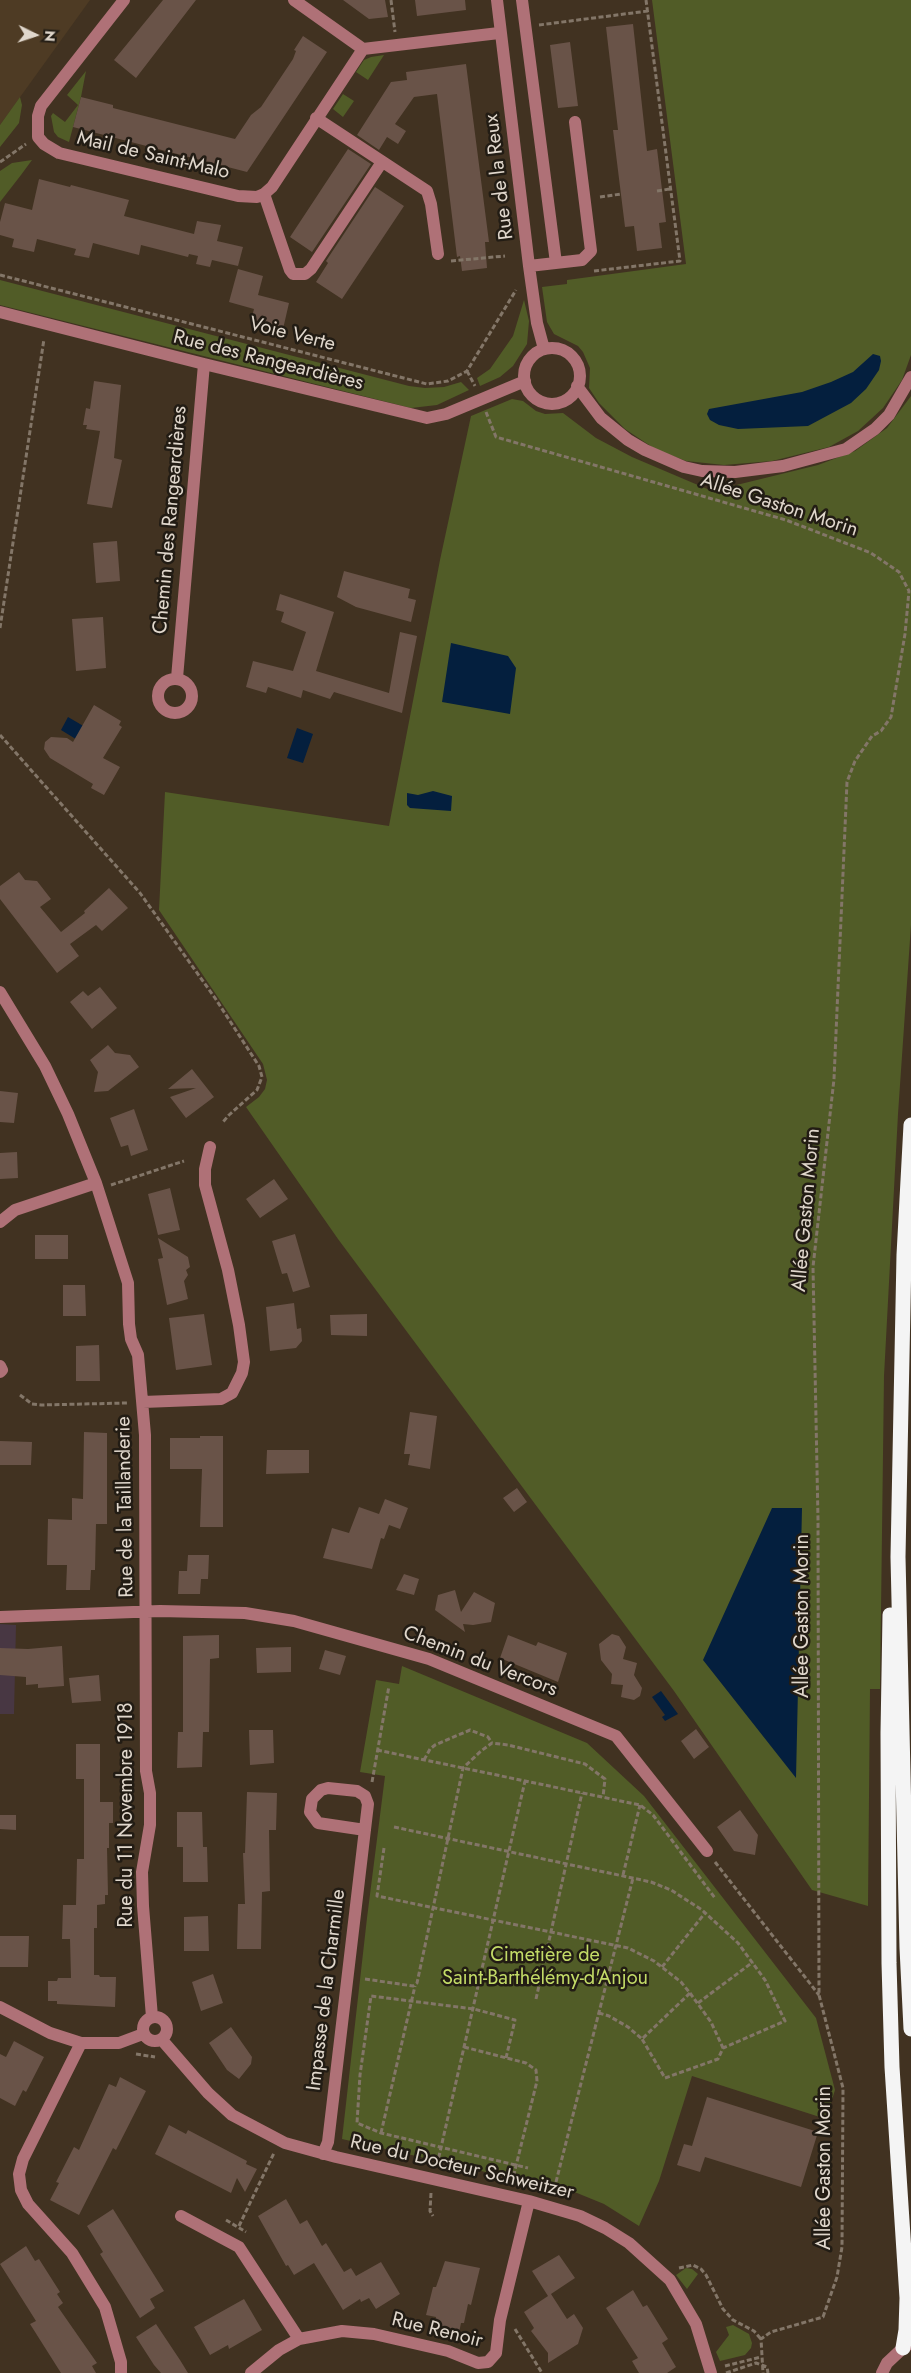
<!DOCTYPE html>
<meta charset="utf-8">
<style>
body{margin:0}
#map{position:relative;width:911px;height:2373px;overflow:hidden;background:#413221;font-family:Jost,sans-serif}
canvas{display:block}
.north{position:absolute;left:10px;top:10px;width:50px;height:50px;-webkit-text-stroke:4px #221c14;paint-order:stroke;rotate:94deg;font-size:14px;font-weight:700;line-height:20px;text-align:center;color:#e0d7cc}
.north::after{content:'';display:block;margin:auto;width:18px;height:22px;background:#e0d7cc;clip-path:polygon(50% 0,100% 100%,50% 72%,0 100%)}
</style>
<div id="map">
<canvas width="911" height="2373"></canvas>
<div class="north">N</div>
</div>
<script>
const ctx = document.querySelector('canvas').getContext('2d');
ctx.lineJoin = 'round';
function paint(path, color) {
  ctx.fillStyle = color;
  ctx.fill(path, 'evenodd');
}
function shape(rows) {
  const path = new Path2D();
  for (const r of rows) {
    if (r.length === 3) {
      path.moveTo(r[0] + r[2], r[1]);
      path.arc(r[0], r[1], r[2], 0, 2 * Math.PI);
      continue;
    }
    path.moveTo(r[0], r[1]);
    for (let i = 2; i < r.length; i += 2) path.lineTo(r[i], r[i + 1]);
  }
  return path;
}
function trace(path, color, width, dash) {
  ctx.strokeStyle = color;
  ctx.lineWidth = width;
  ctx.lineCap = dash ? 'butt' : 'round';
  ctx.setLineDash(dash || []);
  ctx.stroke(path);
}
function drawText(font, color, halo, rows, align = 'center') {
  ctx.font = font + ' Jost,sans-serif';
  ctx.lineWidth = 5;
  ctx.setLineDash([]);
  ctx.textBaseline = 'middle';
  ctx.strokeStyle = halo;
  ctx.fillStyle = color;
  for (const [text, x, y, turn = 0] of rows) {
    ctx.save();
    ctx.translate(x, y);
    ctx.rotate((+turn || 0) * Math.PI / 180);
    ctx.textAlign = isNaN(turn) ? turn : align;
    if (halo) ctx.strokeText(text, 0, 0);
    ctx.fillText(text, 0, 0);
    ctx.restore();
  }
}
paint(shape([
 [0,0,90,0,0,125]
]), '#4e3b24');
paint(shape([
 [0,1624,16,1625,14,1714,0,1714]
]), '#483743');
paint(shape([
 [652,0,911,0,911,355,902,380,883,408,858,431,829,447,772,461,724,465,686,461,655,449,625,429,599,403,589,388,590,368,583,352,578,346,554,334,547,322,542,287,567,284,567,280,686,264],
 [384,55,368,80,356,72,364,60,371,57],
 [86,71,81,97,69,142,58,137,54,132,51,116,53,113,65,122,78,105,67,95],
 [343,94,354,101,343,117,333,109],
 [20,97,22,105,19,123,0,147,0,125],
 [32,160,21,175,0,202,0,171,12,163],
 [0,280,409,386,425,388,444,387,461,382,469,390,437,405,411,408,0,305],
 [524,300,529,321,527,344,513,366,500,377,480,386,477,378,490,369,513,336],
 [911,396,911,925,898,1114,884,1376,880,1689,870,1689,868,1906,812,1890,674,1691,338,1239,246,1107,259,1097,265,1089,267,1080,263,1064,159,910,165,792,389,826,440,560,471,416,512,399,523,401,536,411,545,414,563,413,596,438,632,457,712,491,818,465,855,451,887,428],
 [402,1666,587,1743,644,1796,816,2018,835,2090,826,2119,692,2076,659,2181,639,2226,604,2204,577,2193,342,2139,367,1918,385,1776,360,1772,376,1680,399,1684],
 [686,2268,692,2269,698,2274,687,2289,676,2275],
 [733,2325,749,2334,752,2343,751,2348,745,2355,720,2361,716,2352,729,2335,726,2327]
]), '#515c27');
paint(shape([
 [873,354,880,356,881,361,879,370,866,389,851,403,808,426,738,429,719,425,710,420,707,414,709,409,802,392,831,382,853,372],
 [451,643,508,656,516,668,510,714,442,702],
 [68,717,92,731,84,744,61,730],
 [297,728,313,734,303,763,287,758],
 [433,791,452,796,451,811,410,808,407,805,407,793,418,795],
 [772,1508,802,1508,796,1778,703,1660],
 [661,1691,678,1714,665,1721,662,1717,665,1715,652,1697]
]), '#041f3e');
paint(shape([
 [163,0,196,0,136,78,114,60],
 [343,0,385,0,388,17,369,19],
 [415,0,465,0,466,10,417,16],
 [633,24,647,151,657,149,666,222,659,223,662,248,637,251,634,226,625,227,613,130,618,130,606,27],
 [303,36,327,52,247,172,73,127,81,97,113,105,113,108,235,139,251,115,261,107,293,59,296,51,294,50],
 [570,42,578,106,558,108,550,45],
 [466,64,489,242,485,242,487,268,462,271,460,256,457,257,437,94,414,97,395,124,406,131,398,144,387,137,379,150,357,135,391,82,407,80,406,72],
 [348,149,371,164,312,252,290,237],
 [39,179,70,187,71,185,129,200,124,216,194,234,197,221,221,225,217,241,243,247,238,266,212,260,210,267,196,264,198,256,189,254,188,257,141,245,139,255,93,243,89,258,74,255,76,249,37,239,34,252,12,247,14,239,0,235,0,222,5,203,32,210],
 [375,187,404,206,342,299,316,282,328,263,326,261],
 [238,269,263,276,258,295,289,303,283,329,251,321,254,309,229,302],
 [94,381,121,385,114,458,122,460,112,508,87,504,100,431,86,429,87,425,83,425,86,408,90,409],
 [117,541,120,581,96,583,93,543],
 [344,571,410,589,408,598,416,600,411,622,356,607,337,597],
 [280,594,334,612,316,671,389,693,400,632,417,636,402,713,334,692,330,699,303,690,301,698,268,687,266,693,246,687,253,661,293,671,306,632,281,622,284,612,276,610],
 [103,617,106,668,76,671,72,619],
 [94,705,121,721,119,725,122,727,103,758,120,767,104,795,91,788,93,784,50,758,44,749,45,742,51,737,67,738,73,742],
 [19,872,25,880,37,881,51,899,40,907,61,932,85,913,84,911,109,888,128,908,102,931,96,925,70,944,79,956,57,973,0,899,0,886],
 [100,987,117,1008,92,1029,70,1002,83,991,88,996],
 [108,1045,115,1053,130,1055,139,1067,108,1091,94,1092,98,1072,90,1060],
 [192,1069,214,1097,186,1118,170,1097,196,1088,168,1089],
 [0,1091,18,1093,14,1123,0,1122],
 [134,1109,148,1150,131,1156,128,1145,121,1147,110,1118],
 [17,1152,18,1178,0,1179,0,1153],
 [274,1179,288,1199,260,1218,246,1199],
 [170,1188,180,1230,158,1235,148,1194],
 [295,1234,310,1287,293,1292,287,1273,282,1274,272,1241],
 [35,1235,68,1235,68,1259,35,1259],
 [158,1238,188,1257,190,1267,186,1270,188,1275,184,1281,188,1299,167,1305,158,1259,163,1258],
 [63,1285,85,1285,86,1316,63,1316],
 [294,1303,297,1329,301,1328,302,1341,296,1348,270,1351,266,1307],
 [204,1314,212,1365,176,1370,169,1318],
 [367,1314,367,1336,331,1335,330,1315],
 [99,1345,100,1381,76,1381,76,1346],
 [410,1412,437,1416,430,1469,408,1465,410,1454,404,1454],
 [84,1432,107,1433,107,1524,96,1524,95,1570,91,1570,90,1590,66,1590,67,1565,47,1565,48,1519,72,1520,72,1498,83,1499],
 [200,1436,223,1436,223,1527,200,1527,202,1469,170,1469,170,1438,200,1438],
 [0,1441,32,1442,31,1465,0,1465],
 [267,1450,309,1450,309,1473,266,1474],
 [517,1488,527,1502,514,1512,503,1498],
 [385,1499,408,1508,400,1529,389,1525,384,1539,381,1538,372,1569,323,1558,332,1528,349,1533,359,1507,379,1514],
 [188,1555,209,1555,208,1579,201,1579,200,1594,178,1594,179,1571,187,1571],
 [404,1574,419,1579,414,1595,396,1590],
 [455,1590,461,1612,474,1592,495,1603,491,1622,473,1625,463,1624,465,1632,435,1610,438,1595],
 [612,1634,619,1636,626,1647,623,1659,637,1663,634,1675,642,1688,640,1696,634,1700,621,1697,623,1685,611,1684,612,1674,601,1660,599,1644],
 [219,1635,219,1658,210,1659,209,1732,203,1732,202,1767,177,1768,178,1732,183,1732,183,1636],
 [508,1635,536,1646,538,1642,567,1653,558,1682,500,1658],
 [62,1646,64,1686,38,1688,38,1684,26,1685,26,1677,0,1675,0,1648,28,1649],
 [291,1647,291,1672,257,1673,256,1648],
 [325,1650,346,1656,340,1675,319,1669],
 [99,1675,101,1701,72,1703,69,1678],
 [696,1729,709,1747,694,1759,681,1741],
 [249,1730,273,1730,274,1763,250,1765],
 [76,1744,100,1744,100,1802,113,1802,113,1823,109,1823,109,1848,107,1848,108,1895,105,1895,105,1904,97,1905,97,1928,94,1928,94,1975,99,1975,100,1977,116,1977,115,2007,57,2004,57,2001,48,2001,48,1981,57,1981,58,1978,71,1978,70,1939,62,1939,63,1905,76,1905,77,1859,84,1859,84,1779,76,1779],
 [247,1792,277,1793,276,1830,269,1830,270,1891,262,1892,261,1949,237,1949,238,1904,245,1904,243,1853,245,1853],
 [740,1810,758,1835,755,1855,734,1851,717,1827],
 [177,1812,202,1812,203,1847,207,1847,208,1882,183,1882,183,1847,177,1847],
 [0,1815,16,1815,16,1830,0,1829],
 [208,1916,209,1951,184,1951,184,1917],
 [0,1936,29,1936,28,1967,0,1967],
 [213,1974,223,2003,201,2011,192,1982],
 [231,2027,252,2057,251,2064,239,2079,227,2070,209,2043],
 [14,2041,44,2057,26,2092,23,2090,15,2106,0,2098,0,2054,6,2057],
 [120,2077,146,2091,116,2150,113,2148,79,2215,50,2200,59,2183,56,2182,74,2147,79,2150,109,2084,116,2087],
 [707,2097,818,2132,801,2187,705,2157,700,2172,677,2165,684,2144,692,2146],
 [169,2125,186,2134,188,2130,247,2161,246,2164,257,2169,245,2192,237,2178,231,2193,155,2154],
 [286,2199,300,2224,307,2220,322,2246,326,2243,344,2272,351,2268,356,2276,381,2262,400,2294,376,2309,369,2298,361,2302,360,2299,343,2310,314,2263,294,2275,288,2265,286,2266,258,2216],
 [113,2209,164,2291,150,2299,155,2308,140,2318,100,2254,103,2252,87,2226],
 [26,2246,35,2261,39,2259,60,2292,57,2294,63,2303,58,2307,97,2363,92,2366,96,2373,61,2373,30,2324,36,2321,0,2264],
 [559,2255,575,2278,551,2294,567,2319,574,2314,583,2328,578,2344,548,2363,548,2353,531,2331,534,2328,524,2312,548,2296,532,2271],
 [445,2261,480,2268,471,2305,468,2304,464,2323,461,2323,459,2333,434,2328,436,2317,426,2315,433,2287,436,2287],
 [633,2290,643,2307,647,2305,668,2339,662,2343,676,2367,667,2373,639,2373,632,2361,638,2358,606,2308],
 [244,2299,262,2330,229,2349,228,2345,210,2355,194,2327],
 [156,2324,180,2360,188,2373,161,2373,154,2365,136,2337]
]), '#695348');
trace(shape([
 [391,0,395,32],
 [539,25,648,11],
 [0,162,26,144],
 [657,191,670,189],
 [600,197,621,194],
 [451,261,505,256],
 [594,271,680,261,646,0],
 [0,275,427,384,448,381,467,371,516,290],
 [467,371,475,386],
 [486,412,496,437,786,520,871,553,899,572,909,591,905,634,891,717,881,731,872,736,855,761,847,782,834,1079,813,1267,818,1519,819,1995,843,2088,842,2247,837,2277,823,2317,771,2332,761,2339,763,2373],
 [0,628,44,339],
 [0,735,140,893,215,998,259,1066,262,1077,257,1090,229,1115,222,1123],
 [111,1185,184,1161],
 [20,1395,32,1404,41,1405,127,1403],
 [377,1750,640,1805,653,1815,715,1898],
 [424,1760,430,1749,435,1745,470,1730,488,1737,492,1743],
 [372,1782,389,1686],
 [394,1827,651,1882,671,1890,702,1910,738,1943,765,1980,785,2021,723,2048,718,2059,665,2078,642,2039],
 [384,1848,377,1896,628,1948,654,1961,681,1982,690,1993,642,2039,628,2027,609,2016,599,2013],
 [715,1862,819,1995],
 [623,1875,640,1805],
 [662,1967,705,1913],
 [365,1979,413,1986,417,1983,463,1768,481,1751,492,1743,508,1745,585,1764,605,1779,603,1797],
 [690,1993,711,2022,723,2048],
 [536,1999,582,1793],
 [698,2003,753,1962],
 [464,2047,526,2063,536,2070,537,2081,513,2178],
 [136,2054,155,2057],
 [506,2058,515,2020,474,2009,371,1996,360,2075,357,2123,381,2133,528,2168],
 [381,2133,415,1986],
 [437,2165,525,1781],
 [556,2182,633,1878],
 [431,2193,430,2211,433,2216],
 [226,2220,246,2232],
 [239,2226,274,2153],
 [679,2268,693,2265,701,2269,706,2275,723,2309,733,2320,754,2331,761,2339],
 [515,2329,542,2373],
 [725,2366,761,2357],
 [726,2373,756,2363,767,2367,768,2373]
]), '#837668', 3, [5, 2.5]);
trace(shape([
 [124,0,41,106,38,116,38,137,44,144,59,153,238,196,257,197,264,194,272,187,363,49],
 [294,0,363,49,499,33],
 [497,0,529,266,537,323,544,349],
 [522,0,556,263],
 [316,118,427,191,431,204,438,254],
 [264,194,290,270,293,274,305,274,311,269,382,162],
 [529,266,582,260,591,251,575,122],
 [0,312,204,364,427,418,446,414,525,381],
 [552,376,28],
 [577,386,601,418,628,440,645,450,684,467,702,471,735,472,783,466,846,449,875,429,889,415,911,377],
 [177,678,204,364],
 [175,696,17],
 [0,992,45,1066,68,1114,96,1183,128,1283,129,1324,131,1339,138,1355,145,1435,146,1771,150,1793,150,1825,142,1872,143,1906,152,2017],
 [0,1222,15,1210,96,1183],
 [0,1366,2,1370,0,1372],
 [143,1402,221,1399,232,1393,242,1373,244,1362,239,1325,228,1270,205,1185,205,1169,210,1147],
 [0,1617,160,1611,245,1613,294,1621,429,1659,616,1736,707,1851],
 [0,2007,50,2033,81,2043,119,2043,143,2034],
 [155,2029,12],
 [162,2040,208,2093,232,2115,285,2143,336,2157,529,2201,580,2216,605,2228,629,2243,670,2280,696,2324,711,2373],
 [81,2043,23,2159,19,2174,21,2190,28,2204,72,2253,105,2307,121,2362,121,2373],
 [323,2154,328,2142,368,1804,365,1796,357,1791,328,1788,321,1790,312,1799,310,1812,318,1823,365,1830],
 [181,2216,239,2247,299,2339],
 [251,2373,279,2350,299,2339,342,2331,374,2334,448,2351,478,2363,488,2362,496,2353,500,2320,529,2201],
 [882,2373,887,2363,903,2348,911,2343]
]), '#af7177', 12);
trace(shape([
 [911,1125,904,1255,898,1557,907,1948,911,2029],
 [890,1615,888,1733,889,1963,892,2067,907,2298,906,2330,903,2348]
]), '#f4f4f4', 15);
drawText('20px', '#e0d7cc', '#221c14', [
 ["Mail de Saint-Malo",153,156,13],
 ["Rue de la Reux",500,177,-97],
 ["Voie Verte",292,335,14],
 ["Rue des Rangeardières",268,361,14],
 ["Allée Gaston Morin",779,506,18],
 ["Chemin des Rangeardières",171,520,-85],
 ["Allée Gaston Morin",807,1210,-85],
 ["Rue de la Taillanderie",126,1507,-91],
 ["Allée Gaston Morin",803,1616,-90],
 ["Chemin du Vercors",480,1662,21],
 ["Rue du 11 Novembre 1918",127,1815,-90],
 ["Impasse de la Charmille",327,1990,-83],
 ["Rue du Docteur Schweitzer",462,2168,13],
 ["Allée Gaston Morin",825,2168,-90],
 ["Rue Renoir",437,2331,14]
]);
drawText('20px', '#c3db67', '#221c14', [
 ["Cimetière de",545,1956],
 ["Saint-Barthélémy-d'Anjou",545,1979]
]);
</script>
